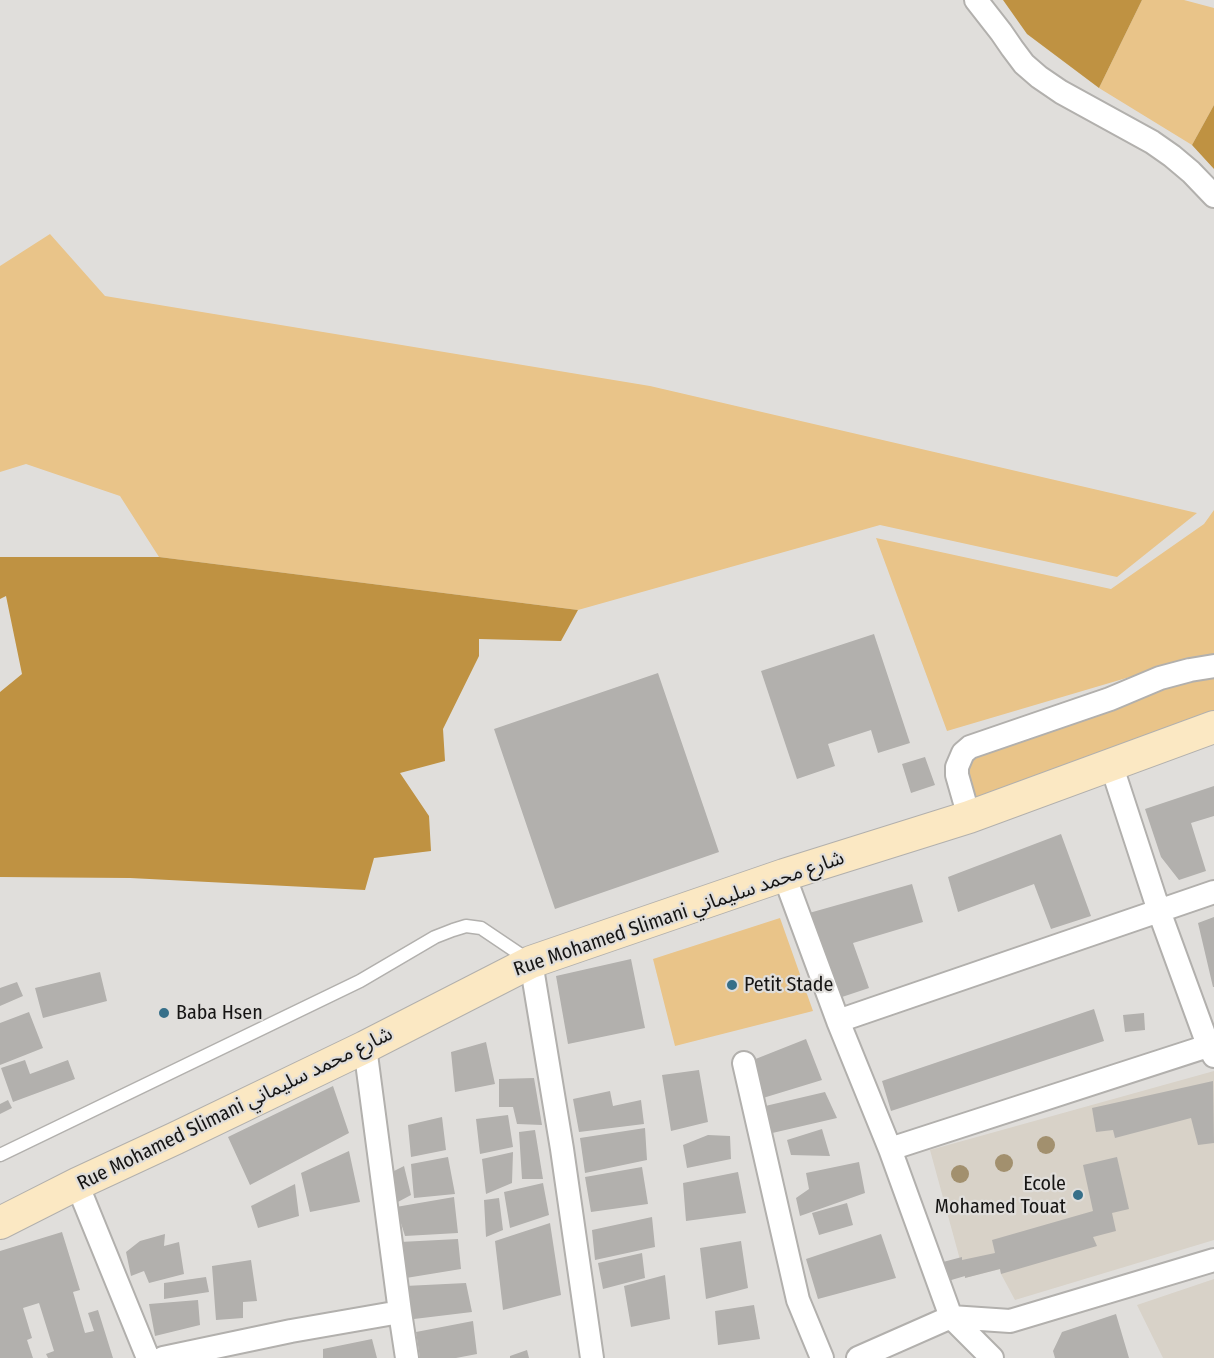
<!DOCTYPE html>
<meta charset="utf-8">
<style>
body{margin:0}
canvas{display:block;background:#e0dedb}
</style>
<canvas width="1214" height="1358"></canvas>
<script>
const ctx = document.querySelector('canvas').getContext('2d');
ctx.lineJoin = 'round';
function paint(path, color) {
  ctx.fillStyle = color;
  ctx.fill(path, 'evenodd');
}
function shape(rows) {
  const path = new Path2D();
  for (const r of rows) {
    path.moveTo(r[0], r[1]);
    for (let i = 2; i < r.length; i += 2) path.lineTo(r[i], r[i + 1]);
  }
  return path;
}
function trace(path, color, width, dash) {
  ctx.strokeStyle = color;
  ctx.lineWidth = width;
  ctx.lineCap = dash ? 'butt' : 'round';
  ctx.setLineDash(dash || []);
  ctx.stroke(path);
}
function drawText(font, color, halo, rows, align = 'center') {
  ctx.font = font + ' "Fira Sans Condensed","Noto Sans Arabic",sans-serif';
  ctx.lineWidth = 4.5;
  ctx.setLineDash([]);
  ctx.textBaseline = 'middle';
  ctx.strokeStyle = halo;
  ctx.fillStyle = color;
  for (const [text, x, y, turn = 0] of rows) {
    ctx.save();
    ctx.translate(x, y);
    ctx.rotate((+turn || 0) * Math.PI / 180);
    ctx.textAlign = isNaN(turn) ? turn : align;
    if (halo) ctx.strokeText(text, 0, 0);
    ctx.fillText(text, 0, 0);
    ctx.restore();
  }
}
paint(shape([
 [1214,1071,1214,1240,1015,1300,1001,1274,1000,1269,965,1278,930,1150],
 [1214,1279,1214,1358,1163,1358,1137,1305]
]), '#d8d2c8');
paint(shape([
 [1142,0,1184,0,1214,8,1214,105,1192,145,1099,88],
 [50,234,105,296,650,386,1197,513,1117,577,880,525,578,610,159,557,120,496,26,464,0,472,0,266],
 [1214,510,1214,654,1167,666,947,731,876,538,1111,589,1204,524],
 [1214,674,1214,711,975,802,965,770,971,759,1176,684],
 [780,918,813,1011,675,1046,653,959]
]), '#e9c489');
paint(shape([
 [1003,0,1142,0,1099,88,1027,34],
 [1214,105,1214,169,1192,145],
 [0,557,159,557,578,610,561,641,479,639,479,656,443,729,445,761,400,773,429,816,431,851,374,858,365,890,130,878,0,877,0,692,22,674,6,596,0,599]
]), '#bf9242');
paint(shape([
 [874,634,910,743,878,753,871,730,828,744,835,766,797,779,761,671],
 [658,673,719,852,555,909,494,729],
 [925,757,935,785,911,793,902,764],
 [1214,786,1214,816,1191,823,1206,871,1179,880,1161,857,1145,809],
 [1061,834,1091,916,1051,929,1034,884,958,912,948,877],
 [912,884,923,922,853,943,869,988,833,1000,802,915],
 [1214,917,1214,987,1213,987,1198,923],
 [631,959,645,1028,568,1044,556,976],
 [100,972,107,1001,43,1018,35,988],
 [17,982,23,996,0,1006,0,988],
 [1094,1009,1104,1041,891,1111,882,1081],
 [29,1012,43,1048,0,1065,0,1023],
 [1144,1013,1145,1030,1125,1032,1123,1015],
 [806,1039,822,1080,763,1098,753,1060],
 [486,1042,495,1084,455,1092,451,1052],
 [25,1060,30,1074,68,1060,75,1079,13,1102,1,1068],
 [699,1070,708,1122,671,1131,662,1075],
 [534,1078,542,1125,517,1124,513,1107,499,1107,499,1079],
 [1213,1081,1214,1143,1198,1145,1191,1118,1115,1138,1113,1130,1096,1132,1092,1108],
 [333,1086,349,1133,250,1185,228,1137],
 [610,1091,613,1106,641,1100,644,1124,579,1132,573,1099],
 [825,1092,837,1118,768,1134,761,1107],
 [8,1100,12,1108,0,1114,0,1104],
 [508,1115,513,1147,480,1154,476,1119],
 [442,1117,446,1150,411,1157,408,1125],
 [645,1128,647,1160,585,1173,580,1138],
 [822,1129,830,1156,791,1155,787,1140],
 [535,1130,543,1179,522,1179,519,1132],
 [708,1135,730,1136,731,1159,687,1168,683,1145],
 [349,1151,360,1202,310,1212,301,1173],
 [513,1152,512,1183,486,1194,482,1159],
 [448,1157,455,1194,414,1198,411,1164],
 [1117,1157,1129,1209,1112,1213,1116,1231,1093,1237,1097,1246,1001,1274,1000,1269,965,1278,965,1276,948,1281,943,1262,962,1257,962,1260,995,1253,992,1240,1093,1211,1083,1165],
 [859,1162,865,1193,800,1216,796,1198,809,1189,806,1173],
 [404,1166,411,1195,396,1203,390,1173],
 [642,1167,648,1204,591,1212,585,1177],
 [738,1172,746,1213,686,1221,683,1183],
 [543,1183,549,1215,510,1228,504,1192],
 [295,1184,299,1216,258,1228,251,1206],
 [454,1197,458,1233,405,1236,396,1207],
 [499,1198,503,1230,486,1237,484,1200],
 [847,1203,853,1225,819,1235,812,1213],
 [652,1217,655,1247,595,1260,592,1230],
 [550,1223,561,1295,503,1310,495,1241],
 [62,1232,80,1290,73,1292,85,1333,94,1331,88,1313,98,1310,113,1358,48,1358,46,1354,54,1351,39,1303,23,1308,32,1338,27,1340,33,1358,0,1358,0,1251],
 [165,1234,164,1246,179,1242,184,1274,149,1283,144,1271,131,1276,126,1252,140,1241],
 [881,1234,896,1278,818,1299,806,1259],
 [458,1239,461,1269,406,1278,400,1242],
 [741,1241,748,1288,706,1299,700,1248],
 [642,1253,645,1278,603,1289,598,1263],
 [251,1260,257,1301,243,1302,243,1318,216,1320,212,1266],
 [665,1275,670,1319,631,1327,624,1286],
 [206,1277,209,1292,164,1299,164,1283],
 [466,1283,472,1312,414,1319,405,1286],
 [198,1300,200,1325,155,1336,149,1304],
 [754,1305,760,1339,718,1345,715,1311],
 [1116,1314,1129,1358,1055,1358,1053,1351,1062,1332],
 [473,1321,477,1354,456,1358,420,1358,416,1332],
 [372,1339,377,1358,323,1358,323,1349],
 [527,1350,529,1358,510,1358,510,1356]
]), '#b2b0ad');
const lane = shape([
 [0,1155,360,981,435,937,453,930,466,926,481,928,530,961]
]);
const street = shape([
 [976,0,1001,32,1012,48,1024,64,1039,77,1061,92,1152,142,1172,156,1191,172,1214,196],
 [1111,764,1159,911,1208,1045,1214,1056],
 [969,817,957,775,957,767,963,753,970,747,1110,699,1160,678,1190,670,1214,666],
 [784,875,838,1021,890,1149,951,1317,1010,1321,1214,1260],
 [531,962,562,1149,592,1358],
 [838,1021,1214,892],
 [365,1047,400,1312,407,1358],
 [744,1063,798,1300,822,1358],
 [890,1149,1214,1044],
 [77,1184,148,1358],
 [163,1358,291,1331,400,1312],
 [858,1358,951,1317,992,1358]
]);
const secondary = shape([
 [0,1223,77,1184,176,1138,365,1047,531,962,784,875,969,817,1214,727]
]);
trace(lane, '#b2b0ad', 15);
trace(street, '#b2b0ad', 26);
trace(secondary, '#b2b0ad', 34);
trace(lane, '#fff', 12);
trace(street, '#fff', 22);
trace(secondary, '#fbe8c3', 32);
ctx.fillStyle = '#a2906e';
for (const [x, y] of [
 [1046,1145],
 [1004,1163],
 [960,1174]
]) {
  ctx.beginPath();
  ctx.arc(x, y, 9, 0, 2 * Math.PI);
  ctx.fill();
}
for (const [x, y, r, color] of [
 [732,985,6,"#366f89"],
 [164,1013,6,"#366f89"],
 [1078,1195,6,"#366f89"]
]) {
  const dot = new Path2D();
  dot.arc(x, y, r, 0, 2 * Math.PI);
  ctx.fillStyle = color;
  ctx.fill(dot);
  trace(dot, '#e0dedb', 2);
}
drawText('20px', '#161514', '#e0dedb', [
 ["Rue Mohamed Slimani شارع محمد سليماني",679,914,-19],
 ["Rue Mohamed Slimani شارع محمد سليماني",235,1109,-26]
]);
drawText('20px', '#161514', '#e0dedb', [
 ["Petit Stade",744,985],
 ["Baba Hsen",176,1013],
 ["Ecole",1066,1184,"right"],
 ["Mohamed Touat",1066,1207,"right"]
], 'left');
</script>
